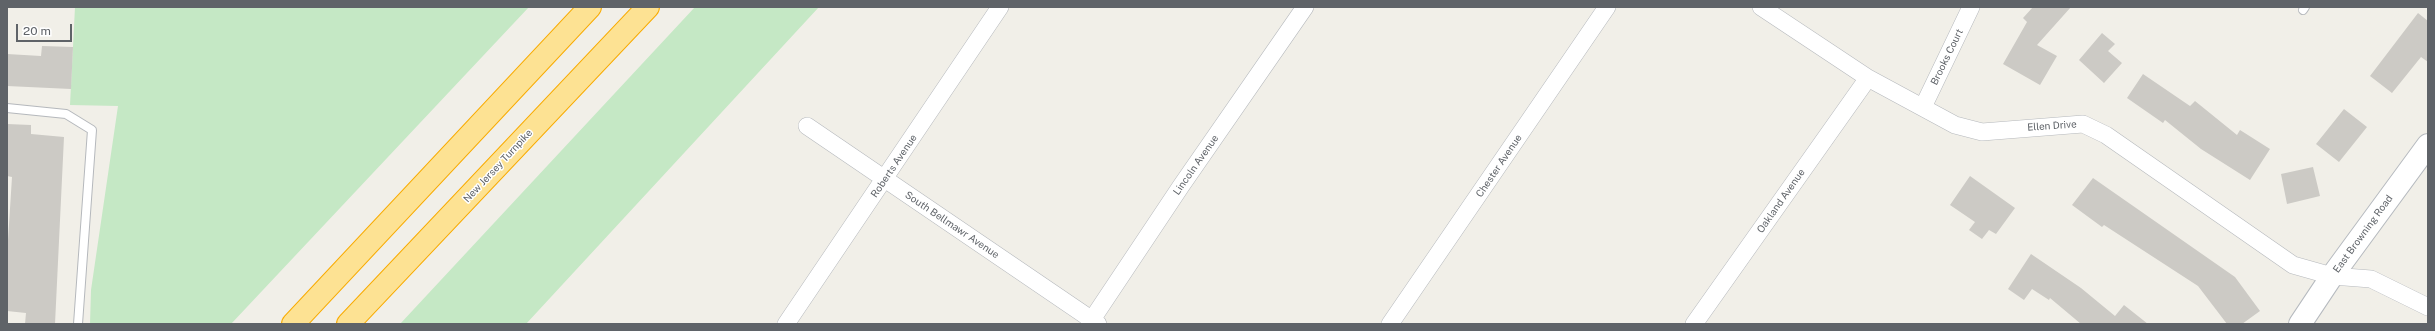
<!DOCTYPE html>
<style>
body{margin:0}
#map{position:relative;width:2435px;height:331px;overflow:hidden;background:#f1efe8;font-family:"Public Sans",sans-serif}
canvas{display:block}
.frame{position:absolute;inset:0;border:8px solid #5f6368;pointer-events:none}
.scale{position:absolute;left:16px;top:24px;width:56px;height:18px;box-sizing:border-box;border:2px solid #5f6368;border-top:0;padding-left:5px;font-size:12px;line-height:14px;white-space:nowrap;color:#5f6368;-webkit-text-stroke:3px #fff;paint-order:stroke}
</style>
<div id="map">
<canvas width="2435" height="331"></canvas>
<div class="frame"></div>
<div class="scale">20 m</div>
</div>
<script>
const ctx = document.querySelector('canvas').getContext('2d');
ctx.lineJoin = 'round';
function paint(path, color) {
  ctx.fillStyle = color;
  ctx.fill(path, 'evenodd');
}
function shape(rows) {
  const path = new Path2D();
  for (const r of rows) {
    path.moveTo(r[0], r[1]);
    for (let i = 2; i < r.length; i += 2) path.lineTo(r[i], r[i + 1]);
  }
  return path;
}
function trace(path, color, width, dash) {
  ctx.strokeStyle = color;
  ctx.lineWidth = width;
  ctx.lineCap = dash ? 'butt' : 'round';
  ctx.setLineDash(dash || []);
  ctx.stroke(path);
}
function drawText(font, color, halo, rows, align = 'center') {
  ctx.font = font + ' "Public Sans",sans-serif';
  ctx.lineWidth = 3;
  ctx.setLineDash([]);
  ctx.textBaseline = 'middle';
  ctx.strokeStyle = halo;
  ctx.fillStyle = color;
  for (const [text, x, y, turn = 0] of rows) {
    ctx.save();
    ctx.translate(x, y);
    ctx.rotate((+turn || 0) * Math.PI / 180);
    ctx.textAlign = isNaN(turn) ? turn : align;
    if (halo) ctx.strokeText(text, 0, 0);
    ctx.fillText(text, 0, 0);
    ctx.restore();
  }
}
paint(shape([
 [75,7,529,7,231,324,90,324,91,290,118,106,70,105],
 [695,7,819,7,526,324,400,324]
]), '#c5e8c5');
paint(shape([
 [2033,7,2071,7,2037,45,2057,56,2040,85,2003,64,2027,22,2023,18],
 [2418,13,2428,21,2428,62,2421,57,2392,93,2370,76],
 [2102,33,2115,44,2108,51,2122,63,2104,83,2079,60],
 [42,46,73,47,71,89,7,86,7,54,41,56],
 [2143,74,2190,106,2195,101,2237,135,2240,130,2270,149,2250,180,2201,149,2165,120,2163,123,2127,98],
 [2344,109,2367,127,2339,162,2316,144],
 [7,124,31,125,31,134,64,137,55,324,25,324,26,313,7,311,7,256,12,177,7,176],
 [2313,167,2320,196,2287,204,2281,174],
 [1970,176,2015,208,1996,234,1989,230,1982,239,1969,230,1975,222,1950,205],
 [2093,178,2235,277,2260,311,2242,324,2227,324,2198,286,2104,225,2102,227,2072,205],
 [2031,254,2081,288,2115,316,2124,305,2148,324,2081,324,2050,298,2049,300,2032,289,2024,300,2008,289]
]), '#cccac5');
const service = shape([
 [2303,10,2305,7],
 [7,108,66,114,92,130,78,324]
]);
const minor = shape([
 [1761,7,1868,78,1955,125,1982,132,2083,124,2106,135,2293,265,2332,276,2371,279,2428,307],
 [1923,107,1971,7],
 [807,126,1098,324],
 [786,324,1000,7],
 [1089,324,1181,186,1305,7],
 [1390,324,1607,7],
 [1694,324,1868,78]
]);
const secondary = shape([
 [2300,324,2332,276,2428,145]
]);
const motorway = shape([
 [293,324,590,7],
 [348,324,648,7]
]);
trace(service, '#b5b8bc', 10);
trace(minor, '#b5b8bc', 18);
trace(secondary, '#b6babf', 24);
trace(motorway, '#f9ab00', 24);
trace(service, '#fff', 8);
trace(minor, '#fff', 17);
trace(secondary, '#fff', 22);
trace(motorway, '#fde293', 22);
drawText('10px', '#5f6368', '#fff', [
 ["Brooks Court",1947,57,-64],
 ["Ellen Drive",2052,126,-4],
 ["Lincoln Avenue",1196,165,-55],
 ["New Jersey Turnpike",498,166,-47],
 ["Roberts Avenue",894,166,-56],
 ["Chester Avenue",1499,166,-56],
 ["Oakland Avenue",1781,201,-55],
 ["South Bellmawr Avenue",952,225,34],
 ["East Browning Road",2363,234,-54]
]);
</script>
